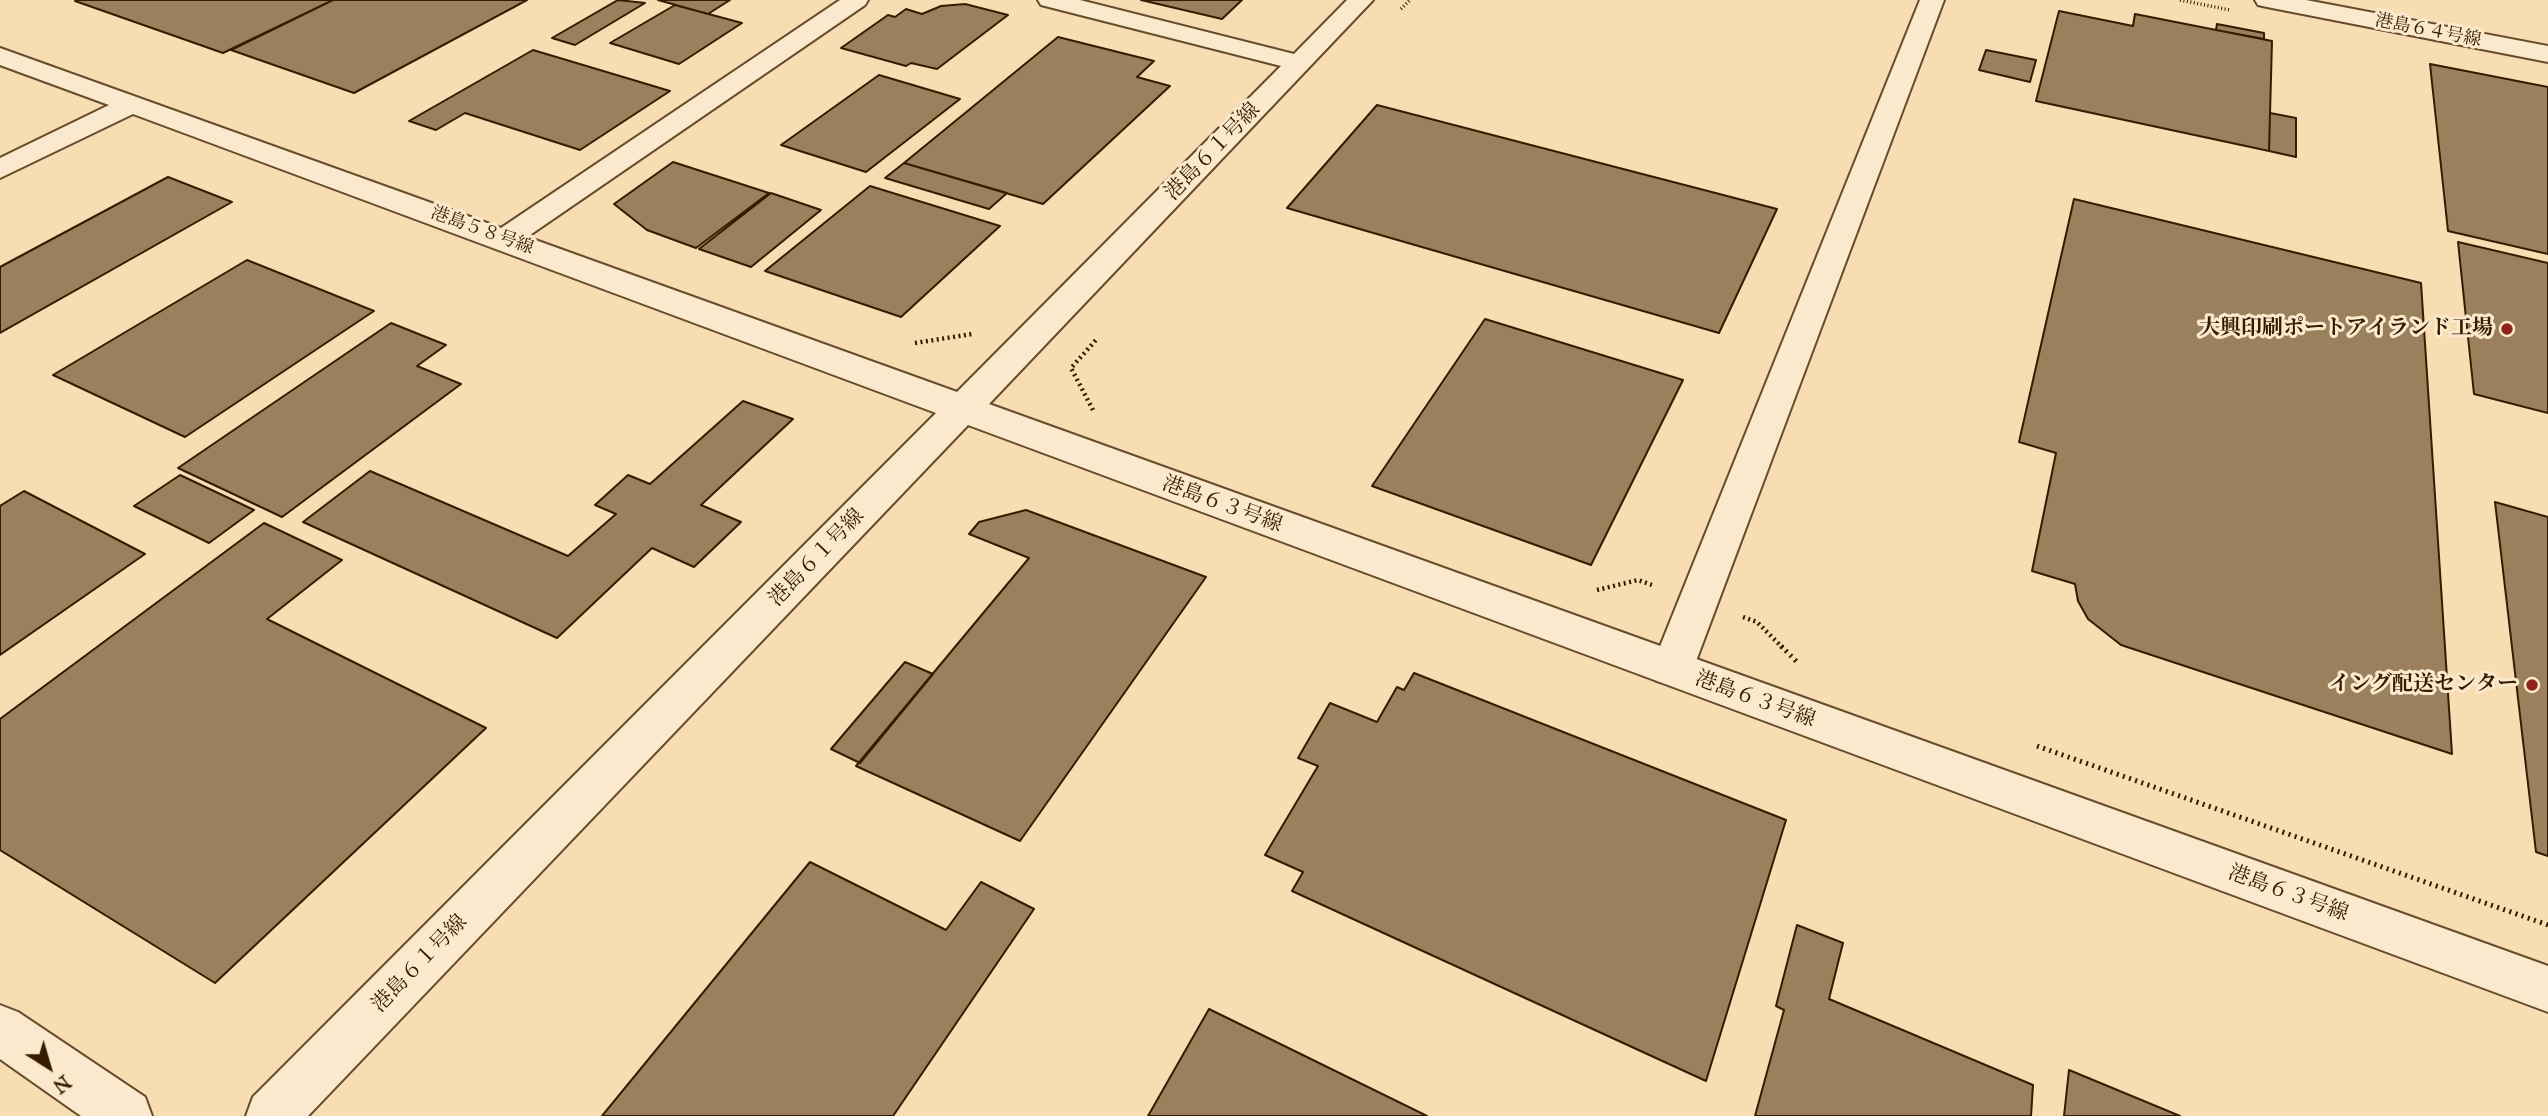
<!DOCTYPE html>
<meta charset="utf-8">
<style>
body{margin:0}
#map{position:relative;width:2548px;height:1116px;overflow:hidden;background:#f7ddb1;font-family:"IM FELL Great Primer",serif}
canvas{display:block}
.north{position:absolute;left:14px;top:1032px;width:70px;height:70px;-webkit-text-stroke:5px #fae9cc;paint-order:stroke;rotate:143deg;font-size:19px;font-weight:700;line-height:28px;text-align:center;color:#361b00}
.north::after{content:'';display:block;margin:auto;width:24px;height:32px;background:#361b00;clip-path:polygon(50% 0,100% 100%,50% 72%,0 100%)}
</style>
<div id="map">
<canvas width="2548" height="1116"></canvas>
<div class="north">N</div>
</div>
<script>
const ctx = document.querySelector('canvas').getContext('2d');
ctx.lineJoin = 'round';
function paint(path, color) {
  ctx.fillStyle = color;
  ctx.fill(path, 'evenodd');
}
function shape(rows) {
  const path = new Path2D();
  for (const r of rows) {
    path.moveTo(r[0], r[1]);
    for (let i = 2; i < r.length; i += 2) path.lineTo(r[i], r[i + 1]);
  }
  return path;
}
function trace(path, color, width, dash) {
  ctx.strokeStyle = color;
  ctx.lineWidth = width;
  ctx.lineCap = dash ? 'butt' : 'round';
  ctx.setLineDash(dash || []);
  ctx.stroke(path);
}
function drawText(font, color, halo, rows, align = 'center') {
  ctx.font = font + ' "IM FELL Great Primer","Noto Serif JP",serif';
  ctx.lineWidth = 6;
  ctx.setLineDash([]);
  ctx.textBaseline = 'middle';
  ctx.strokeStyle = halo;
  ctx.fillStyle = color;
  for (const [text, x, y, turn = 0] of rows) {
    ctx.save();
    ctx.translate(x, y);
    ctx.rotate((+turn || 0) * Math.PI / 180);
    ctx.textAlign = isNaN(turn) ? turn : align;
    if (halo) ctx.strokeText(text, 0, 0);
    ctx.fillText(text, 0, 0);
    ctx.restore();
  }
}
const building = shape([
 [78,0,333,0,223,53,75,1,78,0],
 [333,0,527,0,354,93,231,50,333,0],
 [618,0,645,3,575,45,552,38,618,0],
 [658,0,730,0,708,14,658,0],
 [1141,0,1242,0,1222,19,1141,0],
 [965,4,1008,15,937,69,911,63,906,66,841,48,888,15,895,17,906,9,922,14,941,6,965,4],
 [675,5,742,23,679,64,610,43,675,5],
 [2059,11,2133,26,2135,14,2272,41,2269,151,2036,101,2059,11],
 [2217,24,2264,33,2264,39,2216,30,2217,24],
 [1058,37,1154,61,1137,77,1170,86,1043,204,904,163,1058,37],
 [533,50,670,91,580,150,465,113,436,130,409,121,533,50],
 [1986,50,2036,60,2030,82,1979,70,1986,50],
 [2430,64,2548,87,2548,254,2448,231,2430,64],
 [879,75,960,99,866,172,781,145,879,75],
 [1377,105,1777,209,1719,333,1287,208,1377,105],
 [2270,113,2296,118,2296,157,2269,151,2270,113],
 [673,162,769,193,696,248,647,230,614,204,673,162],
 [904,163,1007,193,989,209,885,178,904,163],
 [168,177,232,202,0,333,0,267,168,177],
 [870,186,1000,226,901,317,765,271,870,186],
 [771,193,821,210,751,267,699,249,771,193],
 [2074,199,2421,283,2452,754,2121,645,2088,619,2078,601,2075,584,2032,571,2056,453,2019,442,2074,199],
 [2458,242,2548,263,2548,413,2474,394,2458,242],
 [247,260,374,311,185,437,53,375,247,260],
 [1485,319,1683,380,1591,565,1372,486,1485,319],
 [391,323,446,345,417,366,461,384,282,517,178,468,391,323],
 [743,401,793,419,701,505,741,522,694,567,652,548,557,638,303,522,370,471,568,556,616,514,595,505,628,475,650,484,743,401],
 [180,475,254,510,209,543,134,506,180,475],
 [24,491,145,554,0,655,0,506,24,491],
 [2495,502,2548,517,2548,856,2536,852,2495,502],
 [1026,510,1206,577,1020,841,856,766,1029,558,969,534,979,522,1026,510],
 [264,523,342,560,267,619,486,728,215,983,0,850,0,719,264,523],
 [905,662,933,674,860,763,831,749,905,662],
 [1414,673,1786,820,1706,1081,1292,891,1303,872,1265,855,1318,766,1298,758,1330,703,1377,722,1397,687,1404,690,1414,673],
 [810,862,946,930,981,882,1034,909,893,1116,602,1116,810,862],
 [1797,925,1843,943,1829,999,2033,1085,2031,1116,1755,1116,1784,1010,1776,1006,1797,925],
 [1209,1009,1427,1116,1148,1116,1209,1009],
 [2069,1070,2180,1116,2064,1116,2069,1070]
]);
paint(building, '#9a805c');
trace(building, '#361b00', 2);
const minor = shape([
 [1920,0,1944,0,1693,669,1687,681,1672,685,1657,681,1651,669,1920,0]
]);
const tertiary = shape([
 [840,0,868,0,865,5,527,237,957,392,1281,66,1041,5,1038,0,1080,0,1294,54,1347,0,1373,0,989,404,2548,966,2548,1012,968,425,308,1116,246,1116,253,1097,936,413,133,114,0,178,0,158,109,105,0,65,0,48,501,228,840,0],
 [2255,0,2306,0,2548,46,2548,62,2267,7,2258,5,2255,0],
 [0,1005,18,1012,145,1097,152,1116,81,1116,0,1059,0,1005]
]);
trace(minor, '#664c2c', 4);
trace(tertiary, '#664c2c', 4);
trace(shape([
 [2180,0,2230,10],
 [1401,9,1410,0]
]), '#361b00', 3.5, [1, 2.5]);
trace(shape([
 [915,343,972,334],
 [1093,410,1071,368,1096,340],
 [1597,590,1638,580,1652,585],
 [1743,617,1757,622,1783,648]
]), '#361b00', 4.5, [2, 3.5]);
trace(shape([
 [1781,646,1797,662],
 [2037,746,2548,925]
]), '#361b00', 5, [2, 4.5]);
paint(minor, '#fae9cc');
paint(tertiary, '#fae9cc');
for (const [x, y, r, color] of [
 [2507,329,7,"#8f2418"],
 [2532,685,7,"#8f2418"]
]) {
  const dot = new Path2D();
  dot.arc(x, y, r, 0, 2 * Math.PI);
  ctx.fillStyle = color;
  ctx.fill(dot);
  trace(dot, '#fae9cc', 2.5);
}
drawText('18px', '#361b00', '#fae9cc', [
 ["港島６４号線",2428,31,11],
 ["港島５８号線",482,231,20]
]);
drawText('21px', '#361b00', '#fae9cc', [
 ["港島６１号線",1213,152,-46],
 ["港島６３号線",1222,505,20],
 ["港島６１号線",817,558,-46],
 ["港島６３号線",1755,700,20],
 ["港島６３号線",2288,894,20],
 ["港島６１号線",420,964,-46]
]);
drawText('bold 21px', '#361b00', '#fae9cc', [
 ["大興印刷ポートアイランド工場",2493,329],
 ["イング配送センター",2518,685]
], 'right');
</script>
